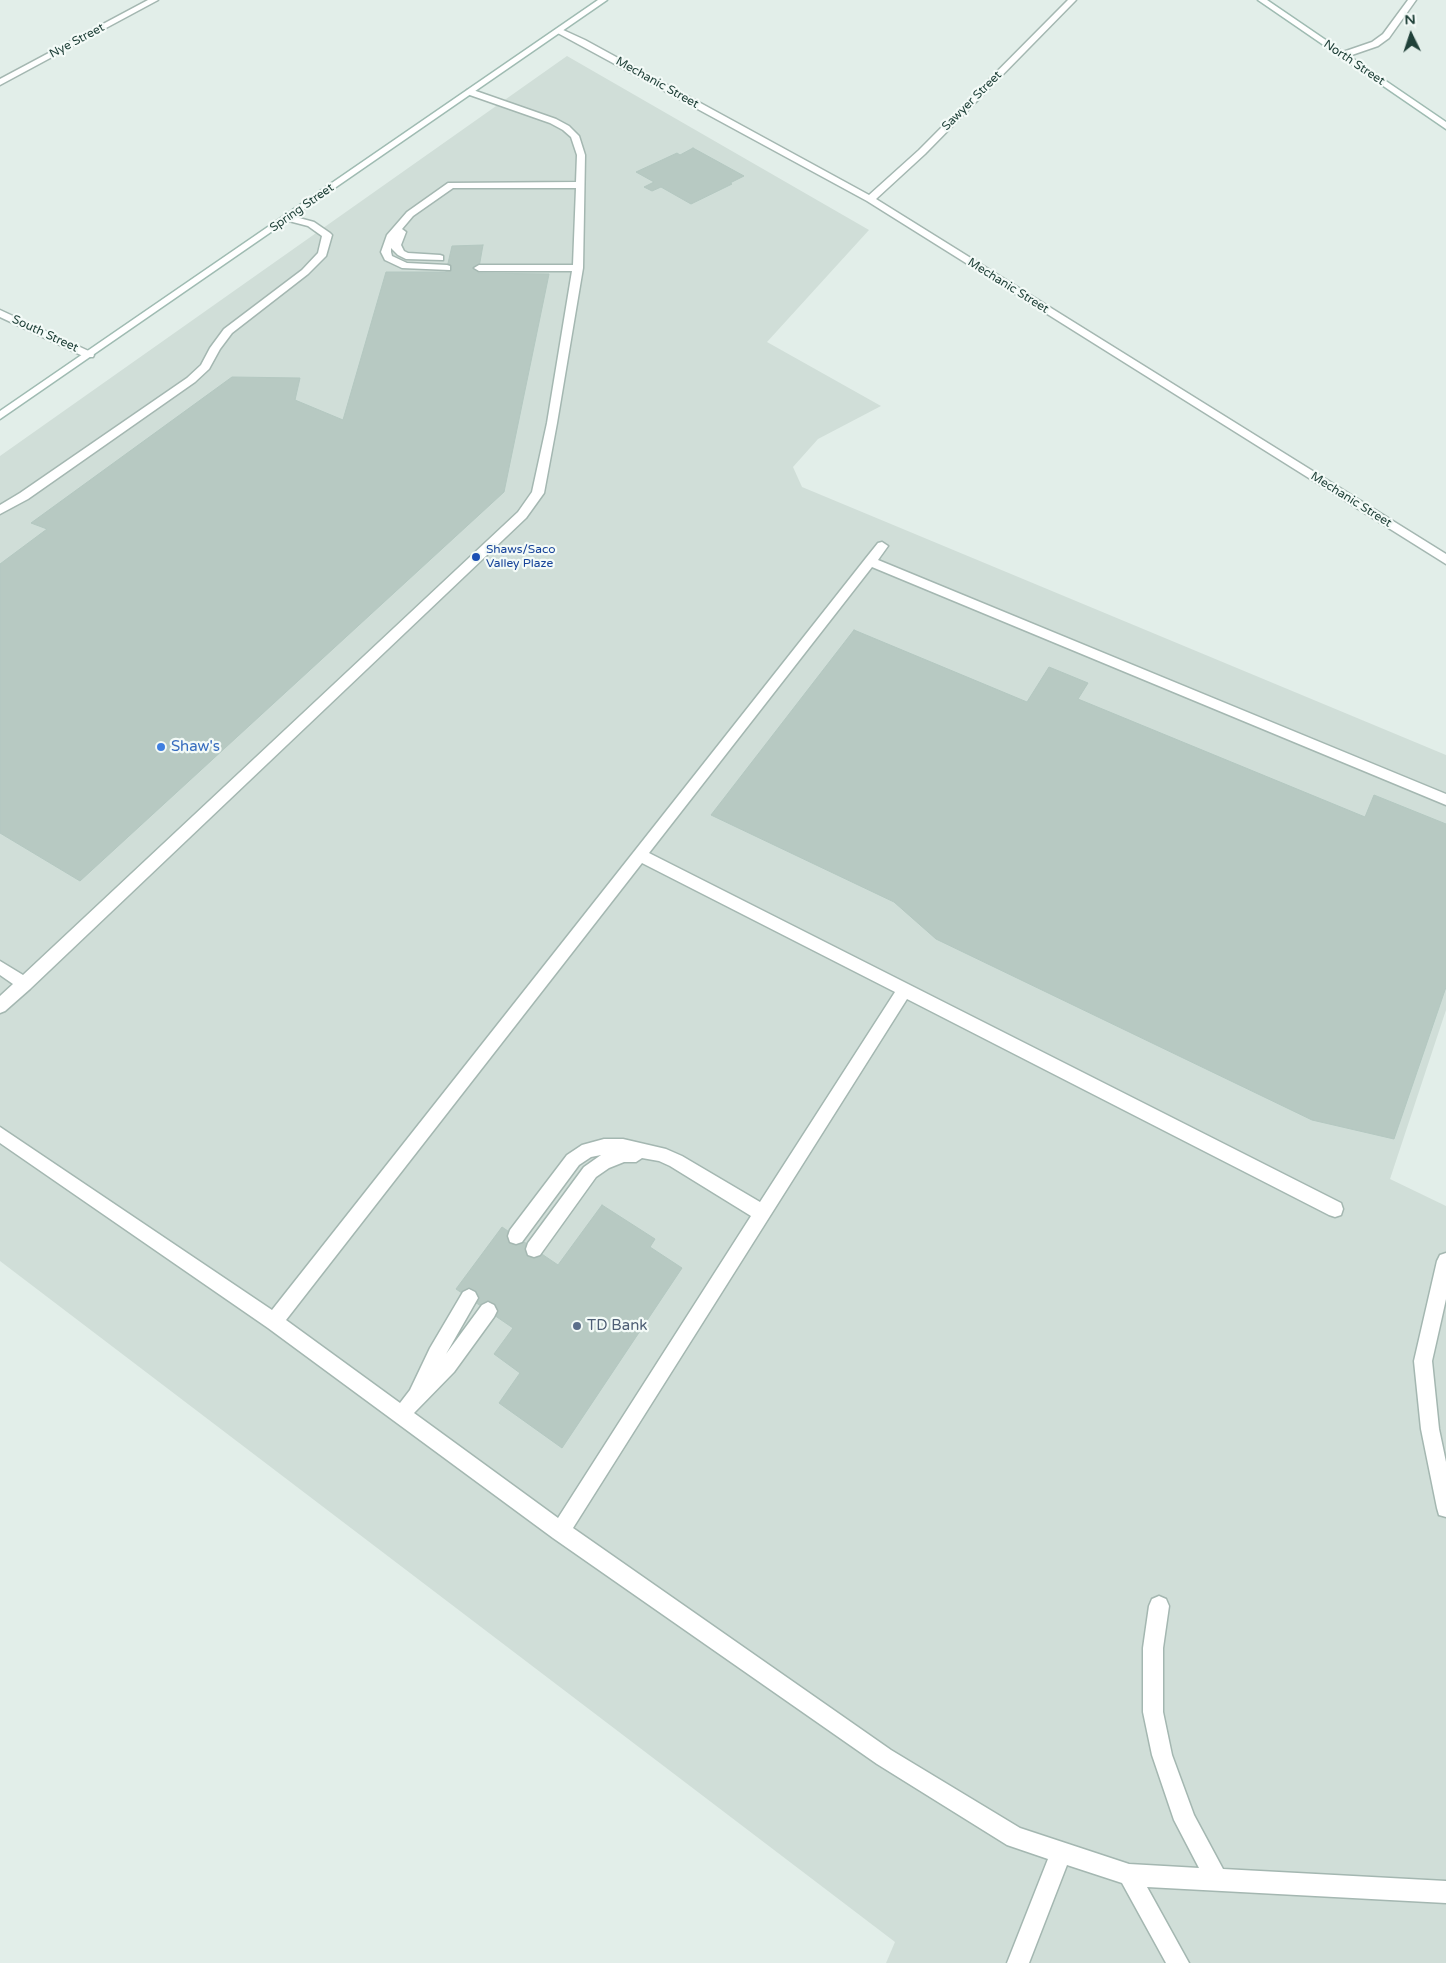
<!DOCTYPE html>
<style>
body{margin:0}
#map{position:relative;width:1446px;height:1963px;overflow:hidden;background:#e2eee9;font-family:"Varela Round",sans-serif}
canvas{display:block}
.north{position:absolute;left:1386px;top:10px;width:50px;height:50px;-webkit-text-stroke:4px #f3faf7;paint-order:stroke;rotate:356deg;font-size:14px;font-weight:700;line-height:20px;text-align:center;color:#204139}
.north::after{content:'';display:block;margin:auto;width:18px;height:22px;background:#204139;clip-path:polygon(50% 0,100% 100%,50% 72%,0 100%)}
</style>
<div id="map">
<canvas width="1446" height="1963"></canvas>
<div class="north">N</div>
</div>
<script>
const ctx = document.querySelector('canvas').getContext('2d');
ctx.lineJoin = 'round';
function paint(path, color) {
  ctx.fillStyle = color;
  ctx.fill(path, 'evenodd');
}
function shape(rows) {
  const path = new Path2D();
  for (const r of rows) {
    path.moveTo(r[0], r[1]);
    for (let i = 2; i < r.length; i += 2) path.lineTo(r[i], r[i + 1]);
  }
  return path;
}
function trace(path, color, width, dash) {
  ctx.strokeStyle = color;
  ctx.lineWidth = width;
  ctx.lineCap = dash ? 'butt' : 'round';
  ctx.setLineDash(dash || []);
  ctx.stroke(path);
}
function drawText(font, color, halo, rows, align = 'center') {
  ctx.font = font + ' "Varela Round",sans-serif';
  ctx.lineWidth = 4.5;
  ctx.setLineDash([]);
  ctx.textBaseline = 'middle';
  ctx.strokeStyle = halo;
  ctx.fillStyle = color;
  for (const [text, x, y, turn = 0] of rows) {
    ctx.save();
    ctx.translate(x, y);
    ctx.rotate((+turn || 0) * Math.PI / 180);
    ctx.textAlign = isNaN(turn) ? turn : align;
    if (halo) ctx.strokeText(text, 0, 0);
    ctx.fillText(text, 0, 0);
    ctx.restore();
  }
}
paint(shape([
 [567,56,869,230,767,342,881,406,818,439,793,467,802,487,1446,755,1446,1010,1390,1179,1446,1206,1446,1963,886,1963,895,1942,0,1261,0,456]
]), '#d0ded8');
const building = shape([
 [693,148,744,176,730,183,732,184,691,204,661,187,652,191,644,187,654,182,636,172,677,153,680,155,693,148],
 [483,245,478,273,549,274,504,492,80,881,0,833,0,564,47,529,31,523,232,377,300,378,295,400,343,420,386,272,446,272,452,246,483,245],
 [854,630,1027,702,1049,667,1088,683,1078,699,1365,817,1374,795,1446,824,1446,987,1394,1139,1312,1120,936,939,894,902,711,815,854,630],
 [602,1205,655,1239,650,1247,682,1268,562,1448,499,1403,520,1373,494,1354,513,1328,456,1289,502,1227,558,1265,602,1205]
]);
paint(building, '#b7c9c2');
trace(building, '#b4c8c1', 1);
const service = shape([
 [467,90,473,90,556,119,569,126,579,136,585,155,583,268,557,423,544,493,526,518,30,989,5,1011,0,1013,0,996,13,984,0,975,0,961,23,975,518,512,532,492,547,423,572,271,479,271,474,268,479,265,573,265,576,188,453,188,413,216,402,229,406,232,401,245,404,251,408,253,440,255,443,256,443,260,406,259,398,255,391,248,391,252,392,256,407,263,447,265,450,266,450,270,402,268,385,260,381,252,387,235,407,212,448,183,576,182,577,155,571,137,563,130,550,123,467,94,467,90],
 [288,215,314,222,330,233,332,235,326,256,308,274,232,333,220,349,209,369,195,382,28,499,0,514,0,505,20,493,187,378,201,365,210,348,224,329,302,270,318,253,322,236,308,226,285,220,285,216,288,215],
 [882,542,888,546,878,560,1446,794,1446,805,872,567,649,853,1341,1203,1343,1209,1341,1215,1335,1217,1329,1215,907,999,573,1528,891,1750,1020,1828,1129,1864,1199,1868,1174,1820,1152,1755,1143,1712,1143,1648,1149,1606,1152,1599,1159,1596,1166,1599,1169,1606,1163,1648,1163,1712,1172,1755,1194,1815,1223,1869,1446,1881,1446,1903,1147,1887,1189,1963,1166,1963,1122,1883,1067,1865,1029,1963,1007,1963,1048,1859,1007,1845,877,1764,553,1538,268,1328,0,1143,0,1127,272,1310,866,558,878,543,882,542],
 [642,863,895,992,760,1202,682,1156,666,1149,623,1139,604,1139,582,1145,567,1155,510,1230,508,1236,510,1242,516,1244,522,1242,579,1165,591,1157,601,1155,584,1167,528,1243,526,1249,528,1255,534,1257,540,1255,596,1177,609,1168,624,1162,636,1162,642,1158,659,1161,670,1166,751,1216,558,1518,414,1413,454,1372,494,1317,497,1311,494,1305,488,1302,482,1305,446,1354,478,1298,475,1292,469,1289,463,1292,430,1348,410,1390,400,1403,286,1320,642,863]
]);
const minor = shape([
 [148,0,158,0,0,85,0,79,148,0],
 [1068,0,1076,0,925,154,876,199,1446,554,1446,564,867,201,554,31,561,29,585,40,869,195,919,150,1068,0],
 [1408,0,1416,0,1389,38,1378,46,1346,57,1340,57,1340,53,1372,42,1383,34,1408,0],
 [0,310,93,353,94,355,93,357,85,357,0,317,0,310],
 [1446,1253,1446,1299,1432,1361,1439,1429,1446,1462,1446,1517,1439,1515,1437,1508,1421,1429,1414,1361,1437,1261,1440,1255,1446,1253]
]);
const secondary = shape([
 [598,0,607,0,0,419,0,411,598,0],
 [1258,0,1267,0,1446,122,1446,129,1258,0]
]);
trace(service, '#a4b7b1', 3);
trace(minor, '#a4b7b1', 3);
trace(secondary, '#9fbbb2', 3);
paint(service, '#fff');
paint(minor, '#fff');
paint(secondary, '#fff');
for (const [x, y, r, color] of [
 [476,557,5,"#1a4fb4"],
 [161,747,5,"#3f7fe0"],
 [577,1326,5,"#5c6f8a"]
]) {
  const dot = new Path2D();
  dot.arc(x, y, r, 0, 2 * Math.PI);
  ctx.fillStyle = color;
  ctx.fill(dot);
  trace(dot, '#f3faf7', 2);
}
drawText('12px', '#204139', '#f3faf7', [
 ["Nye Street",77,41,-28],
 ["North Street",1354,63,34],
 ["Mechanic Street",657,83,29],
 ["Sawyer Street",972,101,-45],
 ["Spring Street",302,208,-35],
 ["Mechanic Street",1008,286,32],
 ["South Street",45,334,25],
 ["Mechanic Street",1351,500,32]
]);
drawText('12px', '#164399', '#f3faf7', [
 ["Shaws/Saco",486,550],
 ["Valley Plaze",486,564]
], 'left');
drawText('15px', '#366cbe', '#f3faf7', [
 ["Shaw's",171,747]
], 'left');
drawText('15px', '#4e5e75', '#f3faf7', [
 ["TD Bank",587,1326]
], 'left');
</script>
